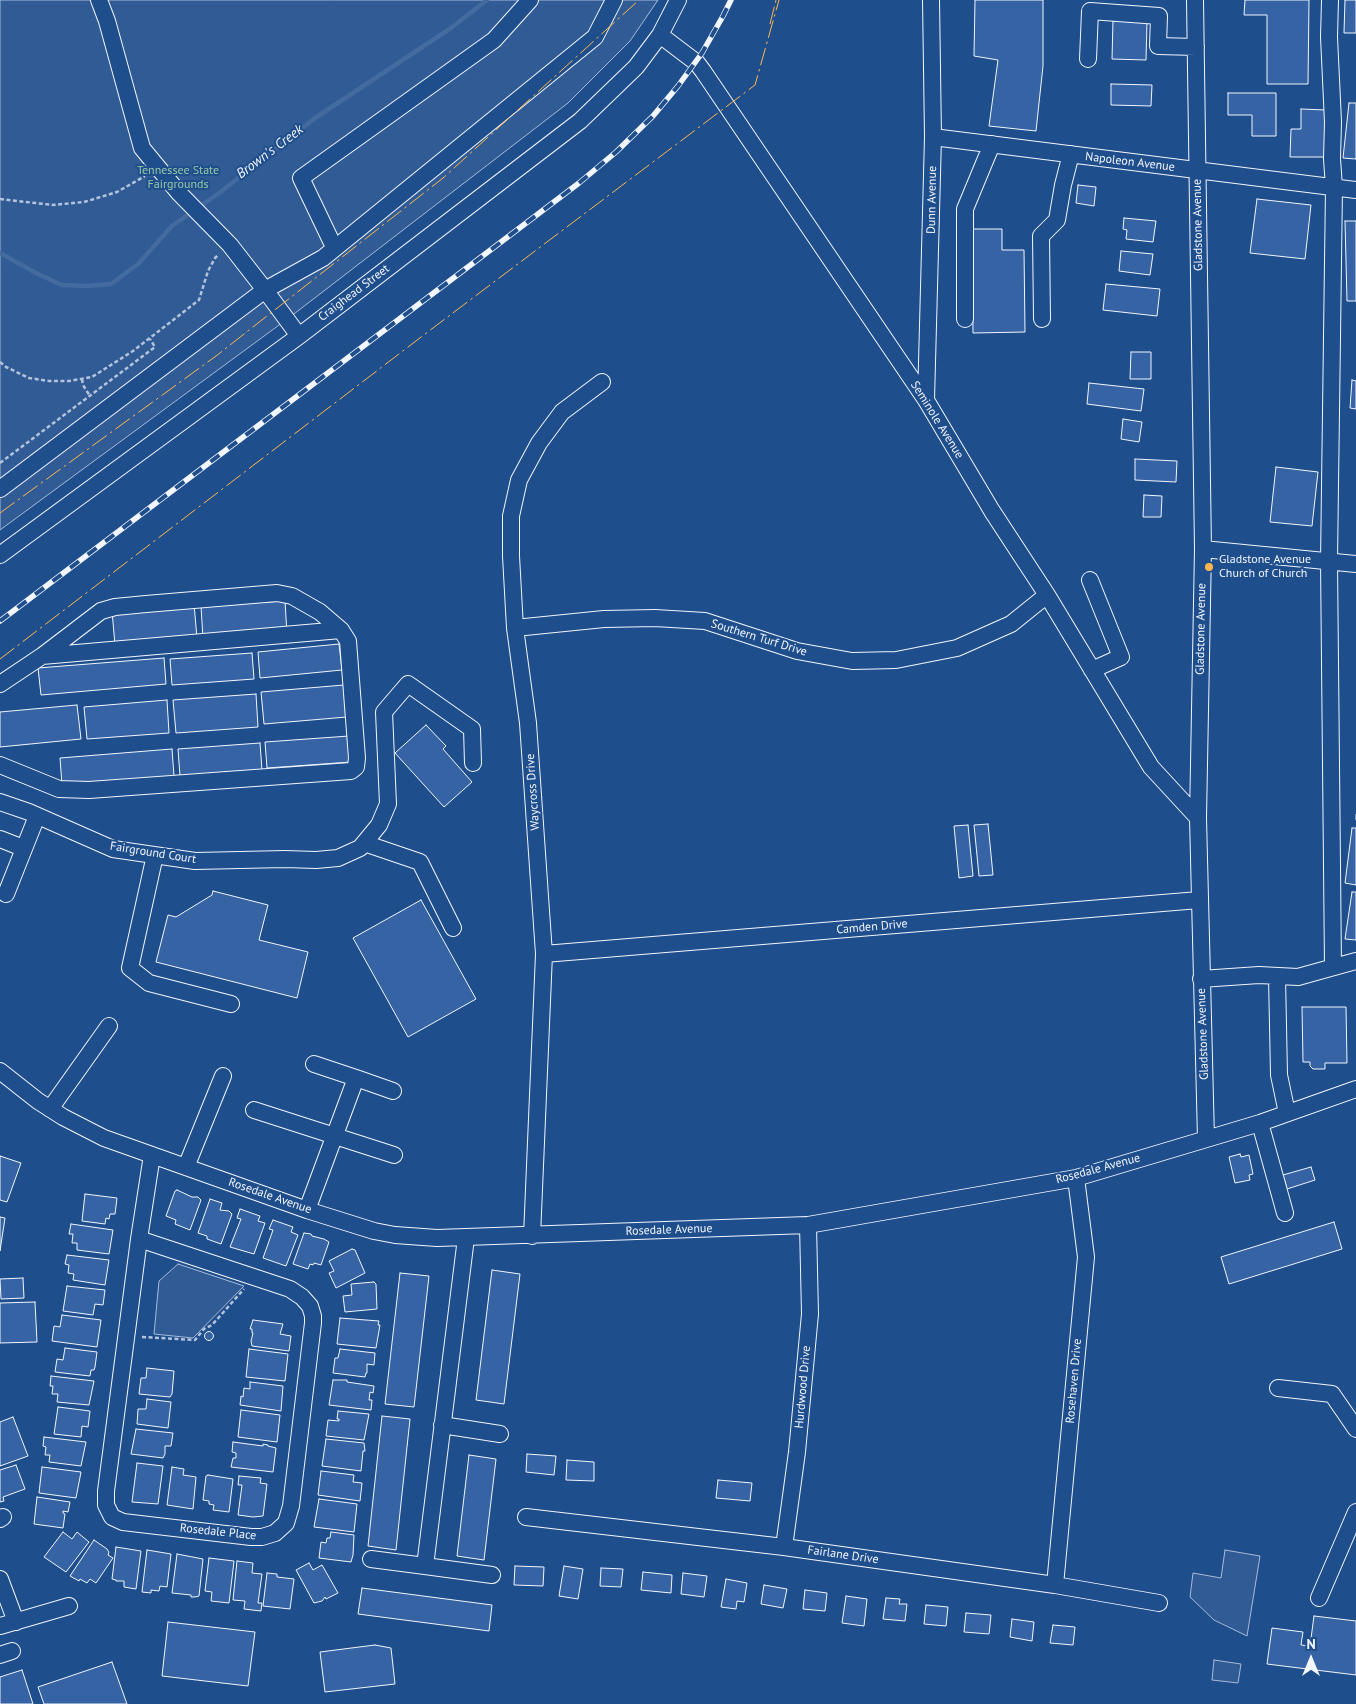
<!DOCTYPE html>
<style>
body{margin:0}
#map{position:relative;width:1356px;height:1704px;overflow:hidden;background:#1f4e8c;font-family:"PT Sans",sans-serif}
canvas{display:block}
.north{position:absolute;left:1286px;top:1634px;width:50px;height:50px;-webkit-text-stroke:4px #1f4e8c;paint-order:stroke;rotate:0deg;font-size:14px;font-weight:700;line-height:20px;text-align:center;color:#f2f6ff}
.north::after{content:'';display:block;margin:auto;width:18px;height:22px;background:#f2f6ff;clip-path:polygon(50% 0,100% 100%,50% 72%,0 100%)}
</style>
<div id="map">
<canvas width="1356" height="1704"></canvas>
<div class="north">N</div>
</div>
<script>
const ctx = document.querySelector('canvas').getContext('2d');
ctx.lineJoin = 'round';
function paint(path, color) {
  ctx.fillStyle = color;
  ctx.fill(path, 'evenodd');
}
function shape(rows) {
  const path = new Path2D();
  for (const r of rows) {
    if (r.length === 3) {
      path.moveTo(r[0] + r[2], r[1]);
      path.arc(r[0], r[1], r[2], 0, 2 * Math.PI);
      continue;
    }
    path.moveTo(r[0], r[1]);
    for (let i = 2; i < r.length; i += 2) path.lineTo(r[i], r[i + 1]);
  }
  return path;
}
function trace(path, color, width, dash) {
  ctx.strokeStyle = color;
  ctx.lineWidth = width;
  ctx.lineCap = dash ? 'butt' : 'round';
  ctx.setLineDash(dash || []);
  ctx.stroke(path);
}
function drawText(font, color, halo, rows, align = 'center') {
  ctx.font = font + ' "PT Sans",sans-serif';
  ctx.lineWidth = 4;
  ctx.setLineDash([]);
  ctx.textBaseline = 'middle';
  ctx.strokeStyle = halo;
  ctx.fillStyle = color;
  for (const [text, x, y, turn = 0] of rows) {
    ctx.save();
    ctx.translate(x, y);
    ctx.rotate((+turn || 0) * Math.PI / 180);
    ctx.textAlign = isNaN(turn) ? turn : align;
    if (halo) ctx.strokeText(text, 0, 0);
    ctx.fillText(text, 0, 0);
    ctx.restore();
  }
}
const green = shape([
 [0,0,658,0,630,41,568,103,290,317,0,530,0,0],
 [178,1264,244,1286,193,1338,154,1334,159,1281,178,1264],
 [1225,1550,1260,1556,1247,1636,1214,1620,1190,1597,1193,1573,1221,1578,1225,1550],
 [1214,1660,1241,1664,1238,1683,1212,1680,1214,1660]
]);
paint(green, '#305b95');
trace(green, '#a8bbd7', 1);
trace(shape([
 [0,253,36,273,62,285,86,286,111,284,138,264,172,226,219,193,315,118,451,28,487,0]
]), '#446ba0', 4.5);
const building = shape([
 [975,0,1043,0,1043,66,1036,131,989,126,998,60,974,56,975,0],
 [1245,0,1309,0,1308,84,1267,84,1267,15,1244,15,1245,0],
 [1345,0,1356,0,1356,33,1344,33,1345,0],
 [1113,21,1147,22,1146,60,1112,59,1113,21],
 [1111,84,1152,85,1151,106,1111,105,1111,84],
 [1228,93,1276,93,1276,136,1252,136,1252,115,1228,115,1228,93],
 [1349,103,1356,103,1356,159,1343,158,1349,103],
 [1301,109,1326,110,1325,157,1290,157,1291,129,1301,129,1301,109],
 [1078,185,1096,187,1094,206,1076,203,1078,185],
 [1257,199,1311,205,1305,259,1250,253,1257,199],
 [1124,218,1156,221,1153,242,1126,239,1127,230,1123,229,1124,218],
 [1345,221,1356,221,1356,301,1347,301,1345,221],
 [972,229,1002,229,1002,250,1024,250,1025,332,973,333,972,229],
 [1121,251,1153,254,1150,275,1119,271,1121,251],
 [1106,284,1160,289,1157,316,1103,310,1106,284],
 [1131,352,1151,352,1151,379,1130,379,1131,352],
 [1352,380,1356,381,1356,409,1350,408,1352,380],
 [1089,383,1144,389,1141,411,1087,404,1089,383],
 [1123,419,1142,422,1139,442,1121,439,1123,419],
 [1135,459,1177,461,1176,482,1135,480,1135,459],
 [1276,467,1318,472,1312,526,1270,522,1276,467],
 [1144,495,1162,496,1161,517,1143,517,1144,495],
 [285,601,287,634,203,639,201,606,285,601],
 [194,604,197,638,115,645,112,611,194,604],
 [339,644,342,670,260,678,258,652,339,644],
 [252,653,254,679,172,685,170,659,252,653],
 [164,658,166,684,41,695,38,668,164,658],
 [344,685,347,717,264,724,261,692,344,685],
 [256,694,258,727,176,733,173,700,256,694],
 [167,700,169,733,87,739,84,707,167,700],
 [77,705,81,739,0,747,0,712,77,705],
 [426,725,446,746,443,749,472,782,444,807,395,753,426,725],
 [349,736,351,762,267,768,265,742,349,736],
 [260,743,262,770,180,776,178,749,260,743],
 [172,749,174,776,62,785,60,758,172,749],
 [988,824,993,875,979,876,974,825,988,824],
 [968,825,973,876,959,878,954,826,968,825],
 [1352,828,1356,828,1356,885,1345,883,1352,828],
 [213,891,268,905,259,940,308,952,297,998,156,962,168,915,176,917,212,895,213,891],
 [1352,892,1356,892,1356,940,1345,939,1352,892],
 [421,900,476,999,408,1037,353,938,421,900],
 [1302,1007,1346,1007,1347,1063,1325,1063,1325,1069,1313,1069,1310,1066,1310,1062,1303,1062,1302,1007],
 [1240,1154,1241,1157,1249,1155,1253,1174,1249,1175,1250,1180,1235,1183,1229,1157,1240,1154],
 [0,1156,21,1163,7,1202,0,1200,0,1156],
 [1311,1167,1315,1180,1287,1189,1283,1175,1311,1167],
 [177,1190,192,1197,198,1197,201,1200,190,1230,175,1224,176,1220,166,1216,175,1191,177,1190],
 [85,1194,117,1198,115,1214,110,1214,109,1219,106,1218,105,1224,82,1221,85,1194],
 [210,1199,222,1203,220,1210,229,1211,232,1214,221,1244,207,1239,207,1236,198,1233,210,1199],
 [240,1209,260,1216,258,1221,265,1223,254,1254,230,1247,241,1219,237,1218,240,1209],
 [0,1217,5,1218,0,1251,0,1217],
 [273,1220,293,1227,291,1232,298,1235,286,1266,263,1258,273,1230,269,1229,273,1220],
 [1334,1222,1342,1249,1229,1284,1221,1257,1334,1222],
 [71,1224,113,1230,109,1254,77,1250,77,1243,72,1243,73,1234,69,1234,71,1224],
 [304,1233,311,1234,312,1236,324,1239,329,1242,321,1265,314,1263,313,1265,310,1264,308,1269,293,1264,304,1233],
 [352,1249,355,1250,365,1273,336,1288,329,1273,334,1271,329,1261,352,1249],
 [67,1255,109,1260,105,1285,73,1280,74,1274,68,1273,69,1265,65,1264,67,1255],
 [492,1270,520,1274,504,1404,476,1400,492,1270],
 [400,1273,429,1276,414,1407,385,1404,400,1273],
 [23,1278,24,1298,1,1299,0,1279,23,1278],
 [374,1282,376,1284,377,1309,345,1312,343,1296,352,1295,351,1284,374,1282],
 [67,1286,105,1290,103,1305,95,1304,93,1315,63,1311,67,1286],
 [35,1302,37,1342,0,1343,0,1303,35,1302],
 [62,1315,101,1320,97,1347,52,1341,54,1326,60,1327,62,1315],
 [340,1318,379,1321,378,1325,380,1325,376,1348,337,1344,340,1318],
 [253,1320,283,1324,280,1334,291,1336,289,1351,252,1346,251,1341,253,1333,252,1333,252,1329,250,1329,253,1320],
 [209,1336,4.5],
 [65,1348,97,1352,95,1367,94,1370,91,1370,90,1376,55,1372,57,1359,63,1360,65,1348],
 [249,1349,288,1354,285,1381,246,1377,249,1349],
 [340,1349,375,1353,374,1365,367,1364,367,1373,366,1373,365,1377,333,1373,335,1358,338,1358,340,1349],
 [147,1368,174,1371,172,1394,170,1397,139,1394,141,1378,146,1378,147,1368],
 [51,1376,94,1381,89,1405,57,1402,58,1394,52,1394,53,1386,50,1386,51,1376],
 [333,1380,347,1380,347,1382,374,1386,373,1393,370,1392,369,1400,372,1400,371,1410,329,1405,333,1380],
 [250,1382,283,1386,281,1411,240,1405,241,1396,243,1397,244,1388,250,1389,250,1382],
 [147,1399,171,1402,168,1428,137,1424,138,1409,146,1409,147,1399],
 [58,1407,90,1411,88,1427,82,1426,81,1437,54,1434,58,1407],
 [241,1410,280,1415,277,1442,238,1437,241,1410],
 [338,1411,369,1414,364,1440,326,1436,328,1420,339,1421,339,1419,337,1419,338,1411],
 [382,1416,410,1419,396,1550,368,1546,382,1416],
 [13,1417,28,1456,0,1466,0,1422,13,1417],
 [136,1429,173,1433,171,1446,165,1446,165,1454,163,1458,131,1454,136,1429],
 [44,1437,86,1442,81,1466,49,1462,50,1455,45,1455,46,1447,43,1446,44,1437],
 [326,1439,364,1443,365,1451,363,1451,361,1471,322,1466,326,1439],
 [233,1442,263,1446,263,1444,268,1445,268,1446,276,1448,273,1472,231,1467,233,1458,236,1458,236,1453,232,1452,233,1442],
 [527,1454,556,1456,554,1475,526,1472,527,1454],
 [469,1455,496,1459,484,1560,457,1556,469,1455],
 [567,1460,594,1462,594,1481,566,1480,567,1460],
 [137,1463,163,1466,158,1504,132,1502,137,1463],
 [16,1465,25,1489,3,1497,4,1501,0,1502,0,1470,16,1465],
 [42,1467,81,1472,76,1498,39,1493,42,1467],
 [172,1467,184,1469,183,1475,196,1477,193,1509,167,1505,172,1467],
 [321,1471,354,1475,353,1482,362,1483,360,1501,318,1495,321,1471],
 [208,1475,233,1479,229,1512,213,1510,214,1505,209,1504,209,1501,203,1500,206,1476,208,1475],
 [239,1476,261,1478,260,1483,267,1484,263,1516,253,1517,238,1515,242,1485,238,1485,239,1476],
 [718,1480,752,1483,750,1501,716,1498,718,1480],
 [37,1497,70,1502,68,1512,63,1511,63,1513,65,1514,63,1528,34,1524,37,1497],
 [319,1499,357,1504,354,1532,314,1527,319,1499],
 [63,1532,72,1539,77,1532,89,1542,66,1572,44,1557,63,1532],
 [331,1532,354,1535,353,1555,351,1562,319,1558,321,1542,326,1543,327,1538,330,1538,331,1532],
 [94,1540,107,1549,109,1552,108,1555,113,1558,96,1583,90,1579,87,1583,80,1579,79,1581,70,1576,94,1540],
 [116,1547,141,1551,136,1589,124,1587,124,1581,116,1581,116,1580,112,1579,116,1547],
 [147,1550,171,1554,167,1587,160,1586,159,1591,151,1590,151,1593,142,1592,147,1550],
 [177,1554,203,1559,199,1596,195,1597,191,1597,191,1595,172,1593,177,1554],
 [209,1558,234,1561,229,1603,211,1601,212,1592,205,1591,209,1558],
 [237,1561,253,1563,252,1573,262,1574,258,1603,262,1603,261,1611,244,1609,245,1601,233,1600,237,1561],
 [309,1563,313,1570,322,1565,338,1593,326,1599,325,1597,322,1601,314,1603,296,1570,309,1563],
 [515,1566,544,1567,543,1586,514,1585,515,1566],
 [564,1566,583,1569,578,1599,559,1596,564,1566],
 [601,1568,623,1569,621,1587,600,1586,601,1568],
 [643,1572,672,1575,671,1593,641,1590,643,1572],
 [267,1573,277,1574,277,1577,294,1579,290,1609,263,1606,267,1573],
 [683,1573,707,1576,704,1597,681,1594,683,1573],
 [726,1579,747,1583,744,1602,737,1601,736,1609,721,1607,726,1579],
 [764,1585,787,1589,783,1608,761,1604,764,1585],
 [362,1588,492,1605,489,1631,358,1614,362,1588],
 [805,1590,827,1593,825,1611,803,1609,805,1590],
 [846,1596,867,1599,864,1626,842,1623,846,1596],
 [886,1598,900,1599,899,1604,907,1604,905,1621,883,1619,886,1598],
 [926,1605,948,1607,946,1626,924,1624,926,1605],
 [966,1613,991,1615,989,1634,964,1632,966,1613],
 [1314,1616,1356,1621,1356,1675,1267,1664,1272,1628,1303,1632,1301,1645,1310,1646,1314,1616],
 [1012,1619,1034,1622,1032,1641,1010,1637,1012,1619],
 [168,1622,255,1632,248,1686,162,1676,168,1622],
 [1053,1625,1075,1627,1073,1645,1050,1643,1053,1625],
 [375,1645,391,1648,395,1684,325,1692,320,1652,375,1645],
 [112,1662,127,1704,44,1704,38,1687,112,1662],
 [22,1670,33,1704,0,1704,0,1677,22,1670]
]);
paint(building, '#3563a3');
trace(building, '#f2f6ff', 1);
const minor = shape([
 [99,0,107,21,142,148,179,193,230,245,265,290,323,258,595,37,614,0],
 [1195,0,1203,549,1198,818,1206,1139],
 [1330,0,1329,37,1333,122,1332,159,1334,187,1329,561,1333,967],
 [660,35,697,63,703,71,926,400,992,511,1047,595,1151,767,1198,818],
 [1088,59,1090,11,1159,16,1158,46,1196,47],
 [933,137,1356,190],
 [334,247,301,178,494,40,530,0],
 [965,319,965,209,992,144],
 [1042,319,1041,236,1057,220,1063,185,1071,154],
 [926,400,933,137,931,0],
 [0,489,265,290,299,336],
 [1203,549,1356,564],
 [0,555,299,336,580,121,636,67,660,35,678,0],
 [1090,580,1121,657,1092,670],
 [515,628,604,619,655,618,705,621,797,651,852,661,896,660,957,648,1011,624,1047,595],
 [42,656,341,630],
 [0,684,42,656,101,611,115,607,146,604,277,593,292,596,320,612,341,630,348,641,357,758,356,767,351,771,89,790,59,789,0,765],
 [0,802,29,812,113,849,195,861,285,859,316,860,338,858,360,848,379,825,388,804,384,712,408,684,472,729,473,763],
 [0,839,23,848],
 [364,843,420,862,453,928],
 [155,855,130,968,149,983,231,1004],
 [6,894,37,816],
 [544,954,1199,900],
 [1277,976,1279,1075,1287,1113],
 [1201,979,1259,975,1298,977,1356,961],
 [314,1064,356,1078],
 [0,1071,38,1101,63,1117,104,1138,307,1210,374,1231,395,1235,437,1238,808,1225,1076,1178,1260,1123,1356,1089],
 [50,1109,109,1026],
 [254,1110,394,1155],
 [1260,1123,1285,1213],
 [186,1167,223,1076],
 [307,1210,356,1078,393,1091],
 [532,1236,544,954,528,723,515,628,511,556,511,516,519,480,539,443,562,412,602,382],
 [466,1238,425,1566,492,1575],
 [139,1239,290,1289,302,1297,310,1306,313,1316,313,1323,291,1506,286,1523,275,1533,262,1537,251,1537,123,1522,112,1517,106,1505,106,1491,139,1239],
 [139,1239,152,1155],
 [1278,1388,1332,1394,1356,1429],
 [442,1425,500,1434],
 [526,1517,784,1547,1055,1585,1159,1603],
 [0,1519,3,1517],
 [784,1547,797,1452,810,1314,808,1225],
 [371,1559,425,1566],
 [0,1579,16,1622],
 [1055,1585,1086,1257,1076,1178],
 [1319,1598,1356,1512],
 [0,1626,69,1606],
 [0,1655,12,1651]
]);
trace(minor, '#f2f6ff', 18);
trace(shape([
 [0,199,53,205,84,202,117,192,145,176],
 [0,362,6,367,29,378,49,381,69,381,92,377,133,351,199,300,208,271,215,258,219,254],
 [82,379,83,385,90,396],
 [0,463,155,347,150,339],
 [142,1337,195,1340,204,1329,212,1325,244,1289]
]), '#b3c4dc', 2.5, [4, 2.5]);
trace(minor, '#1f4e8c', 16);
const rail = shape([
 [0,621,579,183,616,152,653,116,678,86,702,53,723,16,731,0]
]);
trace(rail, '#f2f6ff', 5.5);
trace(rail, '#1f4e8c', 4, [11]);
trace(shape([
 [1356,814,1356,821]
]), '#f2f6ff', 1, [6, 2.5]);
trace(shape([
 [770,24,776,0],
 [0,513,216,356,443,178,639,0],
 [0,659,429,331,755,85,779,0]
]), '#ffb74d', 1, [18, 4, 2.5, 4]);
for (const [x, y, r, color] of [
 [1209,567,5,"#ffb74d"]
]) {
  const dot = new Path2D();
  dot.arc(x, y, r, 0, 2 * Math.PI);
  ctx.fillStyle = color;
  ctx.fill(dot);
  trace(dot, '#1f4e8c', 2);
}
drawText('12px', '#f2f6ff', '#1f4e8c', [
 ["Napoleon Avenue",1130,162,7],
 ["Dunn Avenue",932,200,-89],
 ["Gladstone Avenue",1198,225,-91],
 ["Craighead Street",354,293,-37],
 ["Seminole Avenue",937,420,58],
 ["Gladstone Avenue",1201,629,-89],
 ["Southern Turf Drive",759,638,17],
 ["Waycross Drive",533,792,-94],
 ["Fairground Court",153,853,9],
 ["Camden Drive",872,927,-5],
 ["Gladstone Avenue",1203,1034,-92],
 ["Rosedale Avenue",1098,1169,-15],
 ["Rosedale Avenue",270,1196,19],
 ["Rosedale Avenue",669,1230,-2],
 ["Rosehaven Drive",1074,1381,-85],
 ["Hurdwood Drive",803,1387,-85],
 ["Rosedale Place",218,1532,6],
 ["Fairlane Drive",843,1555,8]
]);
drawText('12px', '#97c8a6', '#1f4e8c', [
 ["Tennessee State",178,171],
 ["Fairgrounds",178,185]
]);
drawText('12px', '#f2f6ff', '#1f4e8c', [
 ["Gladstone Avenue",1219,560],
 ["Church of Church",1219,574]
], 'left');
drawText('italic 14px', '#f2f6ff', '#1f4e8c', [
 ["Brown's Creek",270,152,-37]
]);
</script>
